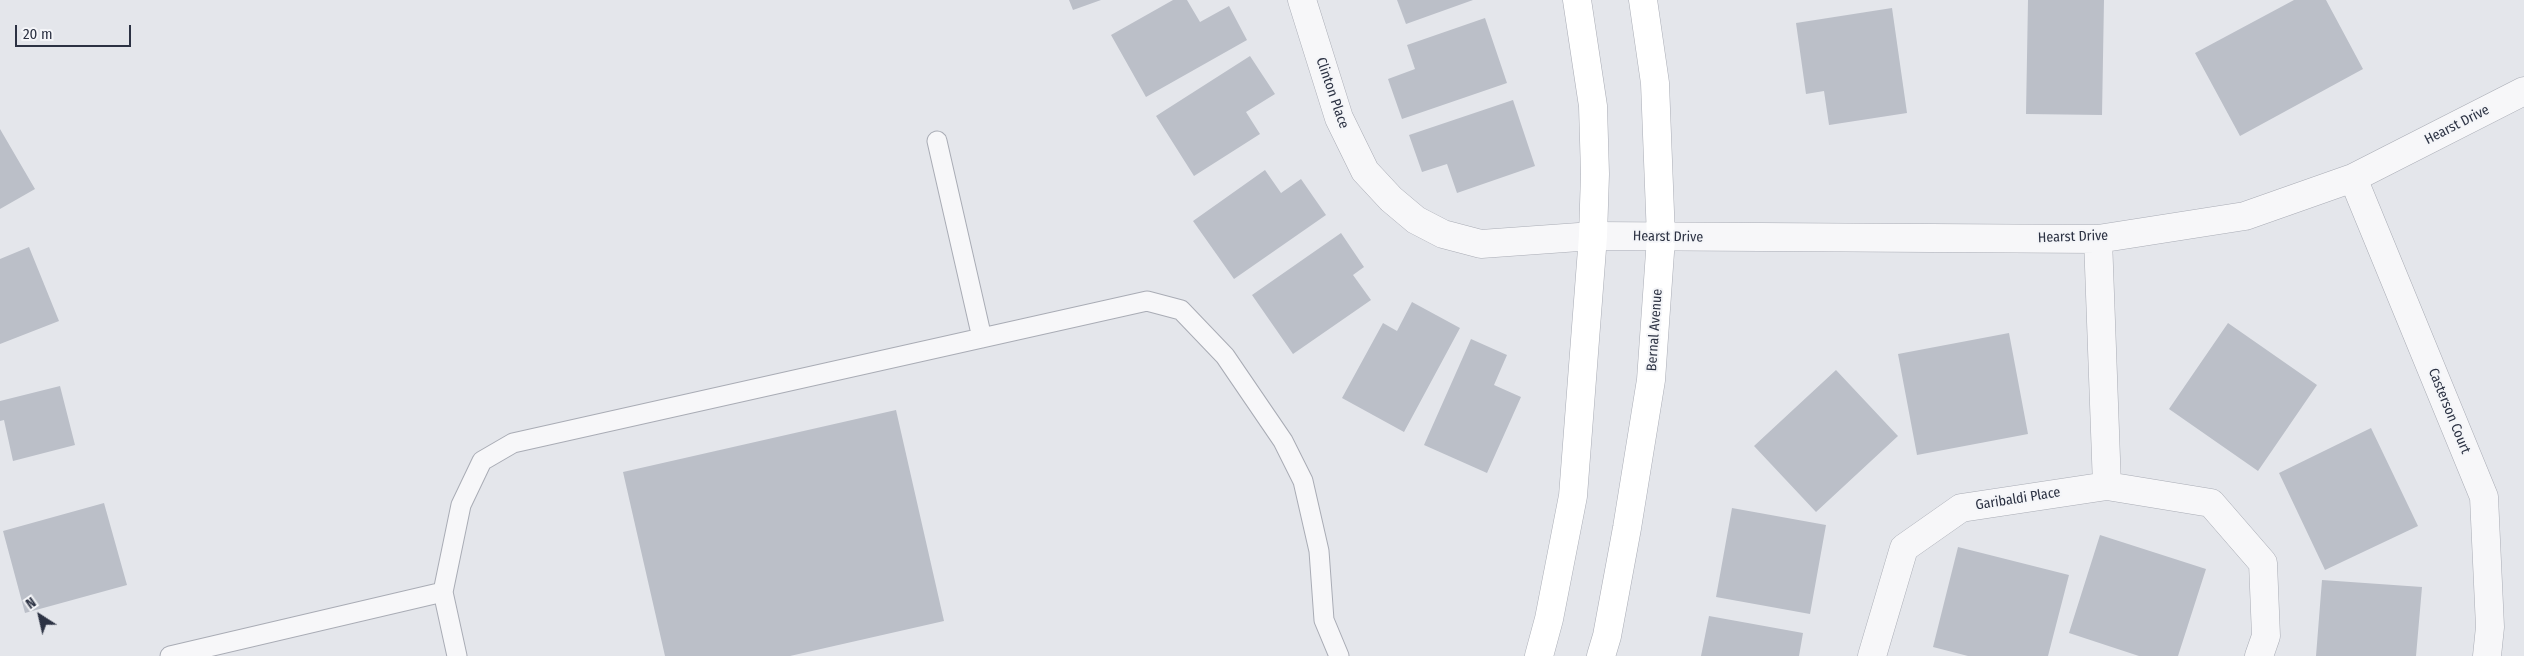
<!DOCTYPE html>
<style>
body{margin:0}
#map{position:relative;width:2524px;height:656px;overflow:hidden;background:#e4e6eb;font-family:"Fira Sans Condensed",sans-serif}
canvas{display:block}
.north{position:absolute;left:15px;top:591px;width:50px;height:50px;-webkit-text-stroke:4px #f4f5f8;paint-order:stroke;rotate:325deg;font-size:14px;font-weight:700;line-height:20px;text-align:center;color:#2c3243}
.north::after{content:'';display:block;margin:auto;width:18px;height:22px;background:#2c3243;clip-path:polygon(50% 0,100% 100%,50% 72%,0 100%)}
.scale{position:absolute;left:15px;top:25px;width:116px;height:22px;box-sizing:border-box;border:2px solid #2c3243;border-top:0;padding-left:6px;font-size:15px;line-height:18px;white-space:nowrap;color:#2c3243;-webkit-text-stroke:4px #f4f5f8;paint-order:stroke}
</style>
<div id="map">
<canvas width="2524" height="656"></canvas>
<div class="north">N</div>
<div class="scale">20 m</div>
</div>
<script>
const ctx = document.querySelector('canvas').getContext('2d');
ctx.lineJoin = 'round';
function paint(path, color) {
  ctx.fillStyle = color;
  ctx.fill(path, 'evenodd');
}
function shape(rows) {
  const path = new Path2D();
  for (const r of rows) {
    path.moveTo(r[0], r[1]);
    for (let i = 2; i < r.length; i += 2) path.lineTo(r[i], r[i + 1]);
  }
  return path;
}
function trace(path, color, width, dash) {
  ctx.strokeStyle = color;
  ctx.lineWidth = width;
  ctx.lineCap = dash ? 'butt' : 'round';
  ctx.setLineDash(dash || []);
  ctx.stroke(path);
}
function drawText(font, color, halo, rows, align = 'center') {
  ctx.font = font + ' "Fira Sans Condensed",sans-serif';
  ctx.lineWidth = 4;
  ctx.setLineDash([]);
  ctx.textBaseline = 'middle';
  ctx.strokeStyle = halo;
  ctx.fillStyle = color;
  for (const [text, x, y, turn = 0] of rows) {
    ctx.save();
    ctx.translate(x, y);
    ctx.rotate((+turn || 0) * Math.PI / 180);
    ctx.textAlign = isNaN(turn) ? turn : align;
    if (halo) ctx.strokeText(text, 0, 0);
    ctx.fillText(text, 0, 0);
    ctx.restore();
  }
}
paint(shape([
 [1069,0,1101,0,1073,10],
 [1173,0,1187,0,1200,22,1229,6,1247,40,1146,97,1111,35],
 [1397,0,1473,0,1406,24],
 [2028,0,2104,0,2102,115,2026,114],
 [2294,0,2326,0,2363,69,2240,136,2195,53],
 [1892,8,1907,113,1829,125,1824,91,1806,94,1796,23],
 [1485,18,1507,83,1402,119,1388,79,1415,69,1407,45],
 [1250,56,1275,94,1246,112,1260,134,1194,176,1156,116],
 [1513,100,1535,166,1457,193,1447,164,1422,172,1409,135],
 [0,129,35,189,0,209],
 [1265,170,1281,193,1301,179,1326,215,1234,279,1193,221],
 [1341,233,1364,267,1353,275,1371,300,1293,354,1252,295],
 [29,247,59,321,0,344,0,259],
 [1412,302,1460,328,1404,432,1342,398,1383,323,1397,331],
 [2228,323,2317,385,2258,471,2169,409],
 [2009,333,2028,434,1917,455,1898,354],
 [1471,339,1507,355,1494,385,1521,397,1487,473,1424,445],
 [1836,370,1898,436,1816,512,1754,446],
 [60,386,75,445,13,461,4,420,0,421,0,401],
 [896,410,944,621,790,656,665,656,623,472],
 [2371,428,2418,526,2325,570,2279,473],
 [104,503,127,585,25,613,3,531],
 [1732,508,1826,525,1810,614,1716,597],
 [2100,535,2206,569,2178,656,2139,656,2069,633],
 [1958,547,2069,575,2048,656,1968,656,1933,647],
 [2322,580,2422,587,2416,656,2316,656],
 [1709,616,1803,633,1799,656,1701,656]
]), '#bbbfc8');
const lane = shape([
 [937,141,982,338],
 [170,656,443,592],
 [457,656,443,592,461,505,482,461,513,443,1147,301,1181,310,1225,356,1283,441,1303,481,1319,551,1324,620,1339,656]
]);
const street = shape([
 [1302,0,1339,118,1365,171,1391,199,1416,220,1443,234,1481,244,1593,236,2098,239,2245,216,2353,178,2524,91],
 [2353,178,2484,497,2490,627,2487,656],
 [2098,239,2107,486],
 [1872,656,1904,548,1961,508,2107,486,2211,503,2263,563,2266,636,2259,656]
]);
const secondary = shape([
 [1539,656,1549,619,1573,496,1593,236,1595,174,1593,106,1577,0],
 [1601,656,1607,636,1627,528,1651,380,1661,238,1655,83,1643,0]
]);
trace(lane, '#a9acb5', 21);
trace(street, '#a9acb5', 29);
trace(secondary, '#a9acb5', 29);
trace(lane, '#f7f7f9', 19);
trace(street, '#f7f7f9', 28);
trace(secondary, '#fff', 28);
drawText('14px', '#2c3243', '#f4f5f8', [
 ["Clinton Place",1332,93,71],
 ["Hearst Drive",2457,125,-27],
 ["Hearst Drive",1668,237,1],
 ["Hearst Drive",2073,237,-2],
 ["Bernal Avenue",1655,330,-86],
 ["Casterson Court",2449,411,68],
 ["Garibaldi Place",2018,499,-9]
]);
</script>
